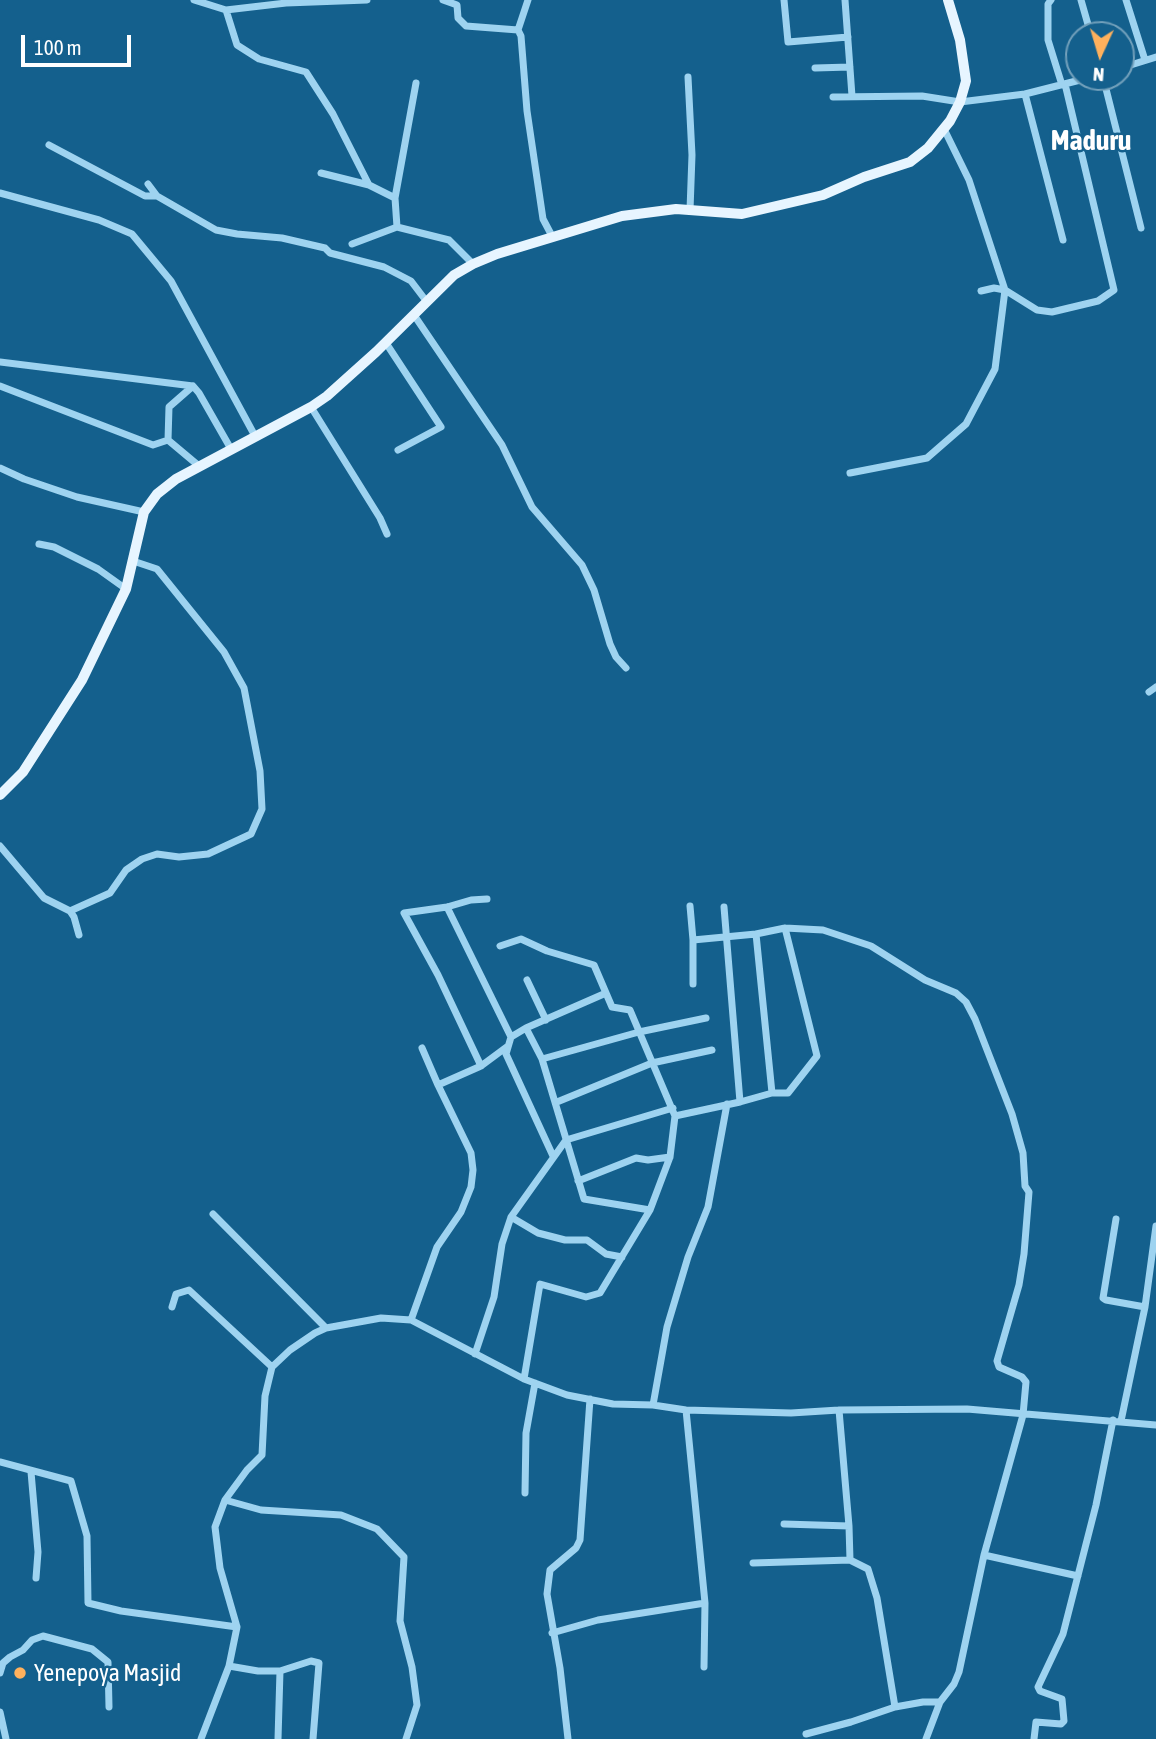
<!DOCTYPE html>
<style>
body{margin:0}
#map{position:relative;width:1156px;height:1739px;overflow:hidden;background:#14608d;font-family:"Asap Condensed",sans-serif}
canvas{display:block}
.north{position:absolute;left:1065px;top:21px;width:70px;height:70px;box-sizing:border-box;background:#14608d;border:2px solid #72a0bb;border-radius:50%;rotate:184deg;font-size:19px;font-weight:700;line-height:28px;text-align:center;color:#fff}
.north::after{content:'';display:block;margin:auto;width:24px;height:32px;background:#ffb15d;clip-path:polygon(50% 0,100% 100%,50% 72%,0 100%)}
.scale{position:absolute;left:21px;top:35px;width:110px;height:32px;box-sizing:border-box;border:4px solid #fff;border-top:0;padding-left:9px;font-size:21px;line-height:24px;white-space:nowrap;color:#fff;-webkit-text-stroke:5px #14608d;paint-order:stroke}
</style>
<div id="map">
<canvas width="1156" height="1739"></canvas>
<div class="north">N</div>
<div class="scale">100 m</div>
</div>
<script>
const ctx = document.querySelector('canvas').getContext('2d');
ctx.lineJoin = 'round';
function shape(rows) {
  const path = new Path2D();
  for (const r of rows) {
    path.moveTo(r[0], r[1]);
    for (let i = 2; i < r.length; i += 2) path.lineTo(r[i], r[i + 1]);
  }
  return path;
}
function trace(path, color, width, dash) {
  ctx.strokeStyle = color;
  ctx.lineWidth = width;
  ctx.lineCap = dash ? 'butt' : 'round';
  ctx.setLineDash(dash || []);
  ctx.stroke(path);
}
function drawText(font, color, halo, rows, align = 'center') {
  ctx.font = font + ' "Asap Condensed",sans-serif';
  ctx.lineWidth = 5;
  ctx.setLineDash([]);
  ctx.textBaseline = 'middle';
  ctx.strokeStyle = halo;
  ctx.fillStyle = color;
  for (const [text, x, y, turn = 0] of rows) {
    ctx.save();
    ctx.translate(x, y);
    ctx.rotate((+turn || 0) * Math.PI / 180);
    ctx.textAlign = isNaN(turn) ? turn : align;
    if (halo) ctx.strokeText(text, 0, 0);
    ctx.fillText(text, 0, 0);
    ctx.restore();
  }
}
trace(shape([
 [194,0,226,10],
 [367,0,286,3,226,10,237,45,259,59,306,72,333,114,369,185,395,198,397,227,449,240,473,264],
 [443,0,457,5,458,18,466,26,518,30,521,36,527,111,543,219,552,236],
 [784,0,788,42,848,37],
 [845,0,852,96],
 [1051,0,1048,4,1048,40,1062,85],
 [1081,0,1091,35],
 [1126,0,1145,60],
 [518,30,528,0],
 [815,68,850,67],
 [1121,68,1156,57],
 [688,77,692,155,690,210],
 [1103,77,1141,228],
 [1025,94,1063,240],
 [833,97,922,96,960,102,1025,94,1092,77],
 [49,145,145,196,157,196,216,230,237,234,282,238,325,248,330,253,384,267,411,281,427,302],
 [321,173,369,185],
 [148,184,157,196],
 [0,193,99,220,132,234,171,281,255,436],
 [395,198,416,83],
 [352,244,397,227],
 [981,291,994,288,1005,290,1037,310,1052,312,1098,301,1114,290,1065,84],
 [414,315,502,445,532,507,582,565,594,590,610,644,616,657,626,668],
 [386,343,441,427,398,450],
 [0,362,193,386,199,393,231,449],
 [0,386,153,445,168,440,199,466],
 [311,407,380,518,387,534],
 [168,440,169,407,193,386],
 [0,468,24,479,77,497,144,512],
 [850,473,927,458,966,424,995,369,1005,290,969,180,944,129],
 [39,544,54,547,98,569,126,589],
 [1149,692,1156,687],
 [0,846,44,898,70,911,74,917,79,935],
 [690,906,693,940],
 [447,907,511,1037,526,1028,542,1059,584,1199,650,1210],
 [70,911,110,893,126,870,142,859,157,854,179,857,208,854,251,834,262,809,260,771,244,688,224,652,157,569,133,561],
 [756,934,785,928,823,930,871,946,925,980,956,993,966,1002,975,1019,1012,1114,1023,1153,1025,1186,1029,1192,1024,1254,1019,1285,997,1361,999,1367,1022,1377,1026,1382,1023,1415,984,1555,959,1672,954,1684,940,1702,926,1739],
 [500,946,521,939,547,951,594,965,612,1007,630,1010,675,1116,670,1157,650,1210,600,1293,586,1297,540,1284,524,1379],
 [527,980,546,1020],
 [693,984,693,940,756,934,772,1093,740,1102],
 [526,1028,606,993],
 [511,1037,506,1054,553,1156],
 [422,1048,438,1085],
 [542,1059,639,1032,706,1018],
 [481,1066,508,1046],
 [772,1093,788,1093,817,1056,785,928],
 [557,1102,652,1063,712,1050],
 [675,1116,740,1102,724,907],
 [578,1181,636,1158,648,1160,670,1157],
 [213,1214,326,1328],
 [511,1217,538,1233,565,1240,587,1240,606,1254,622,1257],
 [1116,1219,1103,1298,1106,1300,1145,1307,1121,1421],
 [172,1307,176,1294,189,1290,272,1367],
 [1145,1307,1156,1226],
 [411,1320,437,1247,461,1212,471,1187,473,1170,471,1153,438,1085,481,1066,438,975,404,913,447,907,471,900,487,899],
 [475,1354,494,1297,502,1244,511,1217,566,1140,673,1108],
 [653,1405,667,1327,688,1257,708,1207,727,1104],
 [686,1410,705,1603,704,1667],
 [839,1410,849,1526,850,1560],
 [0,1462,71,1481,87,1536,88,1603,121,1611,237,1627],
 [31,1472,38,1552,36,1578],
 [525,1493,526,1433,535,1383],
 [225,1500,261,1510,341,1515,377,1529,404,1557,400,1621,412,1667,417,1705,406,1739],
 [784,1524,849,1526],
 [984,1555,1078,1576],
 [753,1563,850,1560,868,1569,877,1598,895,1707],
 [552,1633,598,1620,705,1603],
 [229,1666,258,1671,280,1671,311,1661,319,1663,313,1739],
 [0,1673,3,1663,10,1657,23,1650,32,1640,43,1636,92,1649,108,1662,109,1707],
 [0,1712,6,1739],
 [806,1734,851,1722,895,1707,923,1702,940,1702],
 [201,1739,229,1666,237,1627,220,1568,215,1527,225,1500,247,1470,262,1455,265,1396,272,1367,290,1350,315,1333,326,1328,381,1318,411,1320,524,1379,567,1395,613,1404,653,1405,686,1410,791,1413,839,1410,967,1409,1156,1425],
 [278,1739,280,1671],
 [568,1739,560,1668,547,1594,550,1570,576,1548,580,1540,590,1399],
 [1034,1739,1036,1722,1061,1724,1064,1721,1062,1699,1040,1691,1038,1687,1063,1634,1096,1505,1113,1420]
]), '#9ed3f0', 7);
trace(shape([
 [0,795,23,772,82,680,126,589,144,512,157,494,176,479,311,407,327,396,376,352,454,275,473,264,497,254,622,216,676,209,742,214,823,195,864,177,910,162,928,148,950,121,960,102,966,81,960,40,948,0]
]), '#e7f5ff', 10);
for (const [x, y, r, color] of [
 [20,1673,7,"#ffb15d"]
]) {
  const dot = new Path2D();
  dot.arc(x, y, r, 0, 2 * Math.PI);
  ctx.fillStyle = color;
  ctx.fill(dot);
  trace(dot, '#14608d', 2.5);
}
drawText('24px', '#fff', '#14608d', [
 ["Yenepoya Masjid",34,1673]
], 'left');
drawText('bold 28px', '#fff', '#14608d', [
 ["Maduru",1091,141]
]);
</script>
